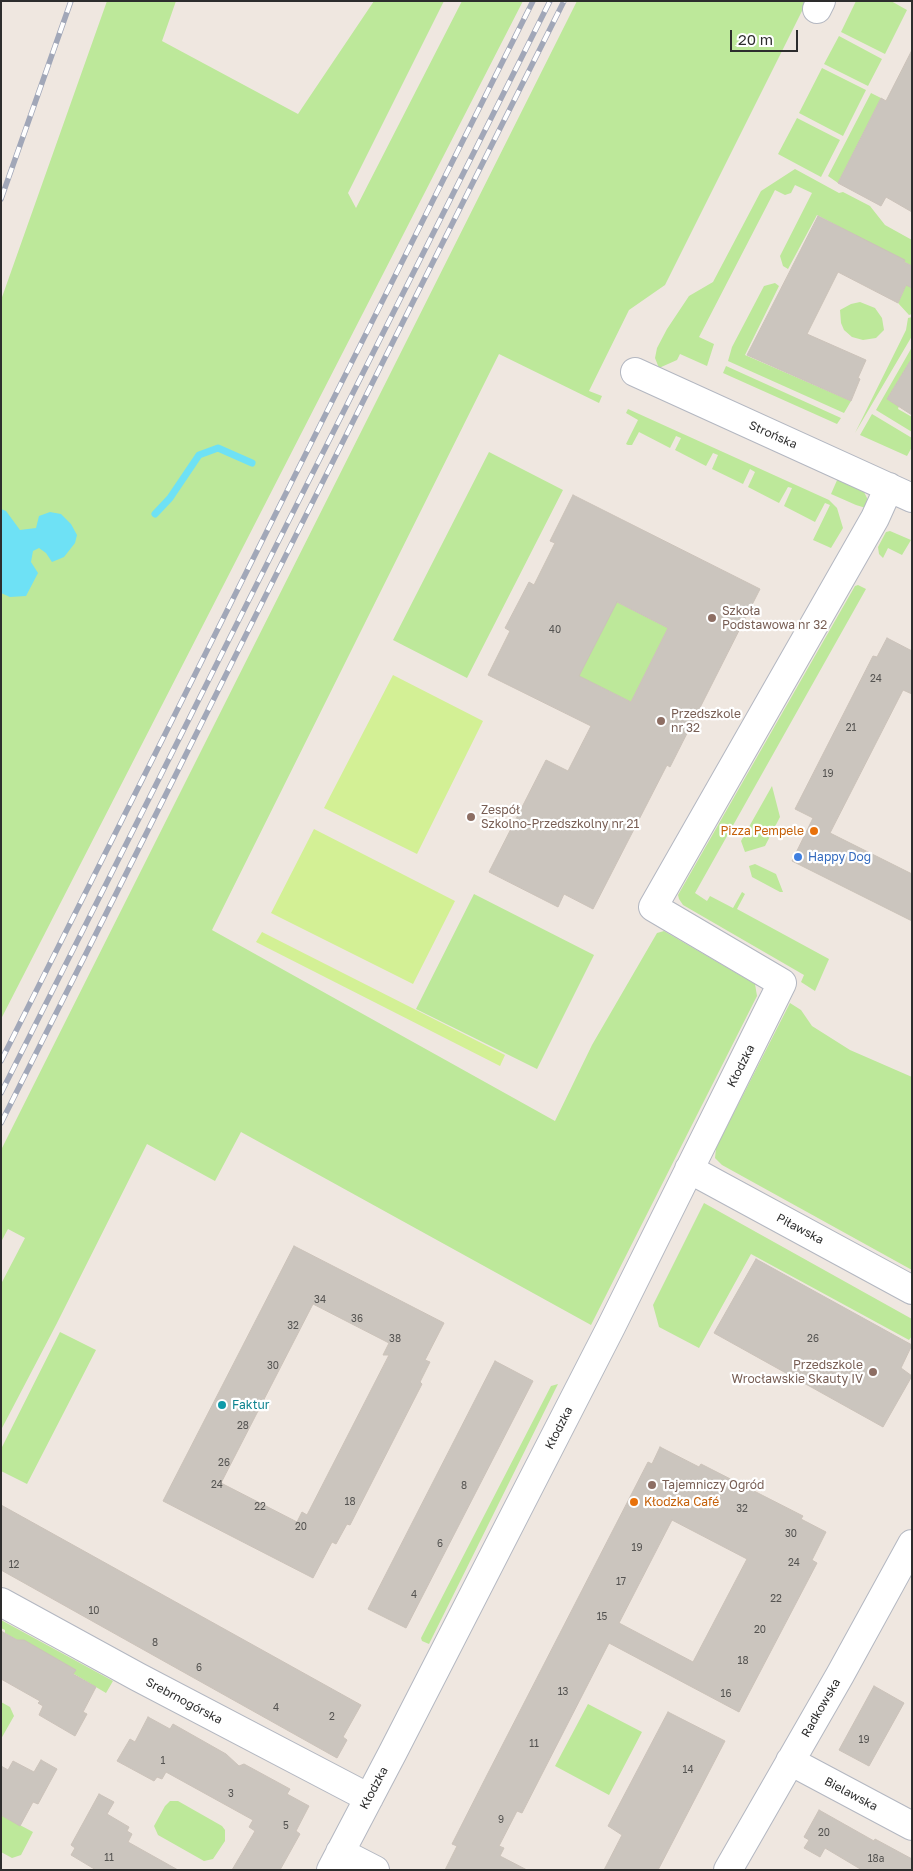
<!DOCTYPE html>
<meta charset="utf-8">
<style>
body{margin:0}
#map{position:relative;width:913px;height:1871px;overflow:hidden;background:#efe7e0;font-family:"Golos Text",sans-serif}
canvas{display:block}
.frame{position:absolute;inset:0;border:2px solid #2d2d2d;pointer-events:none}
.scale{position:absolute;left:730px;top:30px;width:68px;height:22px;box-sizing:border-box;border:2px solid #2d2d2d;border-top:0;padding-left:6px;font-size:15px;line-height:18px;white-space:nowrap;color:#2d2d2d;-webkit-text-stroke:4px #fff;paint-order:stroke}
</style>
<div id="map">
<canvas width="913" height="1871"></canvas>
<div class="frame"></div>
<div class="scale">20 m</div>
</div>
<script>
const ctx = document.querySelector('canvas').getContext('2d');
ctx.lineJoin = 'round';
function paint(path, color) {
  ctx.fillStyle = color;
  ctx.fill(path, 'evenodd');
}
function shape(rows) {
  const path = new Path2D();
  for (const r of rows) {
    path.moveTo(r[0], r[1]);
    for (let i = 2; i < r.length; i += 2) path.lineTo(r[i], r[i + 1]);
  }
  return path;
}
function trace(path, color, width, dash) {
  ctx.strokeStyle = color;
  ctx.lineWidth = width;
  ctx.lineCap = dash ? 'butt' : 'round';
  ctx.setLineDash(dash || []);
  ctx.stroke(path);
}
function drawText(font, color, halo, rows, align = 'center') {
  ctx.font = font + ' "Golos Text",sans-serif';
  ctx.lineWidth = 4.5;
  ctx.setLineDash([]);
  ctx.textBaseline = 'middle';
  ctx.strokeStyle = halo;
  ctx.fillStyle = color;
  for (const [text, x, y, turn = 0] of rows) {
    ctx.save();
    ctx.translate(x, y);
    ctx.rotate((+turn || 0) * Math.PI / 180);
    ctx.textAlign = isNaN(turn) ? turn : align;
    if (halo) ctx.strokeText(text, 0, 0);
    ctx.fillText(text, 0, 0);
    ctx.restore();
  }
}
paint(shape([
 [107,1,176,1,162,41,298,114,374,1,444,1,348,193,356,208,462,1,523,1,1,1019,1,300],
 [577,1,807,1,665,285,629,310,589,391,602,396,599,403,499,354,212,930,555,1121,592,1045,657,933,664,931,755,984,757,996,591,1325,241,1132,215,1181,147,1144,56,1325,1,1430,1,1284,25,1238,8,1229,1,1242,1,1150],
 [856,1,891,1,907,10,885,54,841,32],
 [839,36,882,59,868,86,824,64],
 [822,68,866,90,843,136,799,113],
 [871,93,881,98,838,183,828,176],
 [797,118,840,140,821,177,778,154],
 [795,169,839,193,843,192,870,206,885,225,912,240,912,266,817,215,788,269,783,266,780,256,812,193,795,185,791,193,785,195,775,190,699,337,714,344,707,366,680,354,677,360,659,368,655,358,657,348,667,329,689,296,713,282,761,191],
 [912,280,912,314,909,315,898,303,906,285],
 [775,283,779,286,745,355,851,401,844,413,728,361,732,347,764,286],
 [860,302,875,308,882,318,884,330,876,338,863,340,852,337,844,330,841,323,840,310,851,304],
 [912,317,912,336,855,433,906,330,908,318],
 [912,347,912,358,887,399,899,406,898,409,912,417,912,432,876,410],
 [726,366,841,418,837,424,723,373],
 [628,409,829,500,837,508,843,528,831,548,813,540,830,505,825,503,815,522,784,506,792,488,788,487,779,503,748,487,755,472,750,469,743,484,712,469,718,455,713,453,706,466,675,450,681,438,676,436,670,448,639,432,632,445,628,445,626,444,638,420,626,413],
 [872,414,912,438,912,447,907,456,860,435],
 [489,452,563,490,467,678,393,640],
 [838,478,863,490,868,500,869,509,856,505,831,494],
 [890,531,911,540,902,555,888,548,883,558,879,554,878,547,886,532],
 [858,585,866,589,695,893,707,901,710,896,733,908,742,892,745,894,737,909,829,959,815,991,801,982,804,975,683,905,679,899,678,895,855,586],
 [605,596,668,628,631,702,571,673],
 [772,786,780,817,765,846,745,852,741,841],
 [755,864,776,874,783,892,780,892,752,877,749,866],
 [474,894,594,955,537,1069,416,1009],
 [790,1003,801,1010,812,1026,850,1050,912,1077,912,1270,722,1165,715,1158,716,1148],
 [704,1203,912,1319,912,1336,909,1340,751,1254,699,1348,659,1327,653,1305],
 [60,1332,96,1350,27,1484,1,1471,1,1449],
 [558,1384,429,1644,422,1641,421,1638,551,1386],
 [1,1620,113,1681,106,1693,5,1633,5,1630,1,1628],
 [1,1702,10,1707,14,1716,1,1739],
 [588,1704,642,1732,609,1795,555,1766],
 [170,1801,178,1801,222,1826,225,1830,225,1841,213,1859,204,1861,158,1835,154,1826,165,1806],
 [1,1815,33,1832,21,1855,12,1858,1,1852]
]), '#bde89a');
paint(shape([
 [393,675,483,721,417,854,324,808],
 [314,829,455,901,413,984,271,913],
 [262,932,505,1055,500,1066,256,942]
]), '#d3f095');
paint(shape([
 [1,509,6,511,20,530,36,528,39,516,50,512,61,514,71,524,77,535,75,543,64,557,52,562,46,553,39,548,33,551,31,562,38,573,26,596,10,597,1,593]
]), '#6ee1f5');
trace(shape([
 [155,514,170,498,199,455,218,448,252,463]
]), '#6ee1f5', 7);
const building = shape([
 [912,50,912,212,886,197,881,206,838,183,881,98,886,101,912,50],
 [818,216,905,260,904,262,912,266,912,288,906,285,898,303,838,272,807,334,866,360,858,378,860,379,851,401,747,355,818,216],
 [912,358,912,415,887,399,912,358],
 [573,495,760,589,670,767,667,765,593,909,564,894,558,907,489,872,546,760,568,771,591,726,488,675,510,631,505,628,529,582,534,585,555,543,550,541,573,495],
 [617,602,668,628,631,702,579,676,617,602],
 [887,638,912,651,912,694,903,690,830,833,912,874,912,921,792,861,813,818,795,809,873,656,877,657,887,638],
 [294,1246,444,1323,425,1360,430,1362,420,1382,422,1384,350,1525,347,1524,336,1544,332,1542,313,1578,163,1501,294,1246],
 [313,1304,389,1343,383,1355,389,1355,307,1515,302,1512,297,1522,221,1483,313,1304],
 [756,1259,912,1345,901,1368,912,1376,883,1427,714,1333,756,1259],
 [495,1361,533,1381,406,1628,368,1609,495,1361],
 [660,1447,699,1467,701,1464,803,1516,801,1519,826,1532,812,1560,817,1563,739,1712,609,1643,522,1813,517,1811,499,1846,504,1848,500,1856,527,1870,445,1870,457,1846,452,1844,486,1777,648,1462,652,1464,660,1447],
 [672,1520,747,1559,693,1662,619,1623,672,1520],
 [1,1505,361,1705,343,1737,347,1740,337,1758,1,1570,1,1505],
 [1,1631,17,1640,24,1640,76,1670,73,1674,96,1687,83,1712,87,1714,75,1736,39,1715,43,1706,38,1703,40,1701,1,1679,1,1631],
 [874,1686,904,1703,869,1766,839,1750,874,1686],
 [668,1712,725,1741,658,1870,604,1870,622,1835,608,1826,668,1712],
 [148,1717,170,1729,173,1724,226,1754,239,1766,244,1764,290,1789,287,1794,309,1806,296,1831,300,1834,280,1870,232,1870,255,1831,249,1827,253,1820,166,1772,162,1779,157,1777,154,1781,117,1761,130,1739,135,1742,148,1717],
 [41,1760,57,1769,38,1804,33,1802,20,1826,1,1815,1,1766,8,1770,13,1761,34,1772,41,1760],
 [99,1794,114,1802,107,1814,129,1827,127,1831,132,1834,128,1842,178,1870,96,1870,71,1855,75,1848,71,1845,99,1794],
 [819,1810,874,1841,875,1839,912,1859,912,1870,862,1870,825,1848,820,1857,804,1848,809,1840,804,1837,819,1810]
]);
paint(building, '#cbc5be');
trace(building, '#cbc2b9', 1);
const minor = shape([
 [817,9,821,1],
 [635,372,912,498],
 [689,1169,912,1290],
 [1,1602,138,1677,369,1798],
 [790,1761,912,1826],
 [340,1852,375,1870],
 [331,1870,393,1752,611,1327,782,983,653,907,875,518,889,487],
 [728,1870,840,1675,912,1544]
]);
trace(minor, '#b3b7c1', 30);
trace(minor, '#fff', 28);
const rail = shape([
 [1,199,71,1],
 [1,1061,533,1],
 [1,1093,550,1],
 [1,1123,564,1]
]);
trace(rail, '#a1a7b8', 5.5);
trace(rail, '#fff', 4, [11]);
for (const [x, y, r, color] of [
 [712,618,5,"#8d6e63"],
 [661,721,5,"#8d6e63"],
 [471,817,5,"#8d6e63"],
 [814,831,5,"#e8710a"],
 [798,857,5,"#3f7fe0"],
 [873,1372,5,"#8d6e63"],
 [222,1405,5,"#0f9aa8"],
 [652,1485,5,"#8d6e63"],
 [634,1502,5,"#e8710a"]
]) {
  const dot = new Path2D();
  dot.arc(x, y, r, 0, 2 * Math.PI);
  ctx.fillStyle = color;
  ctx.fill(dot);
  trace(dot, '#fff', 2);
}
drawText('10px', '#545351', null, [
 ["40",555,630],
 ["24",876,679],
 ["21",851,728],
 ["19",828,774],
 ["34",320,1300],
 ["36",357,1319],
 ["32",293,1326],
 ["38",395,1339],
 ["26",813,1339],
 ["30",273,1366],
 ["28",243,1426],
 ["26",224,1463],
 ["24",217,1485],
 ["8",464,1486],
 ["18",350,1502],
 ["22",260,1507],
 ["32",742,1509],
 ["20",301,1527],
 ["30",791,1534],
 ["6",440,1544],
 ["19",637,1548],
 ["24",794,1563],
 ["12",14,1565],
 ["17",621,1582],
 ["4",414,1595],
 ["22",776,1599],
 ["10",94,1611],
 ["15",602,1617],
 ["20",760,1630],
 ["8",155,1643],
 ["18",743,1661],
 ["6",199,1668],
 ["13",563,1692],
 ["16",726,1694],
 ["4",276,1708],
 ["2",332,1717],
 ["19",864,1740],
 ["11",534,1744],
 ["1",163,1761],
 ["14",688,1770],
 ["3",231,1794],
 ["9",501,1820],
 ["5",286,1826],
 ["20",824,1833],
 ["11",109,1858],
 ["18a",876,1859]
]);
drawText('12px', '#2d2d2d', '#fff', [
 ["Strońska",773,435,24],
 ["Kłodzka",741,1066,-63],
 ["Piławska",800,1229,28],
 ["Kłodzka",559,1428,-63],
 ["Srebrnogórska",184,1701,28],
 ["Radkowska",821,1708,-60],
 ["Kłodzka",374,1788,-62],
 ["Bielawska",851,1794,28]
]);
drawText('12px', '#785e54', '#fff', [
 ["Szkoła",722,611],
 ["Podstawowa nr 32",722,625],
 ["Przedszkole",671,714],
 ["nr 32",671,728],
 ["Zespół",481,810],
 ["Szkolno-Przedszkolny nr 21",481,824],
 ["Przedszkole",863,1365,"right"],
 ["Wrocławskie Skauty IV",863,1379,"right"],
 ["Tajemniczy Ogród",662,1485]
], 'left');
drawText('12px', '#c56008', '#fff', [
 ["Pizza Pempele",804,831],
 ["Kłodzka Café",644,1502,"left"]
], 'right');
drawText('12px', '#366cbe', '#fff', [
 ["Happy Dog",808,857]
], 'left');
drawText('12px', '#0d838f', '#fff', [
 ["Faktur",232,1405]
], 'left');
</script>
